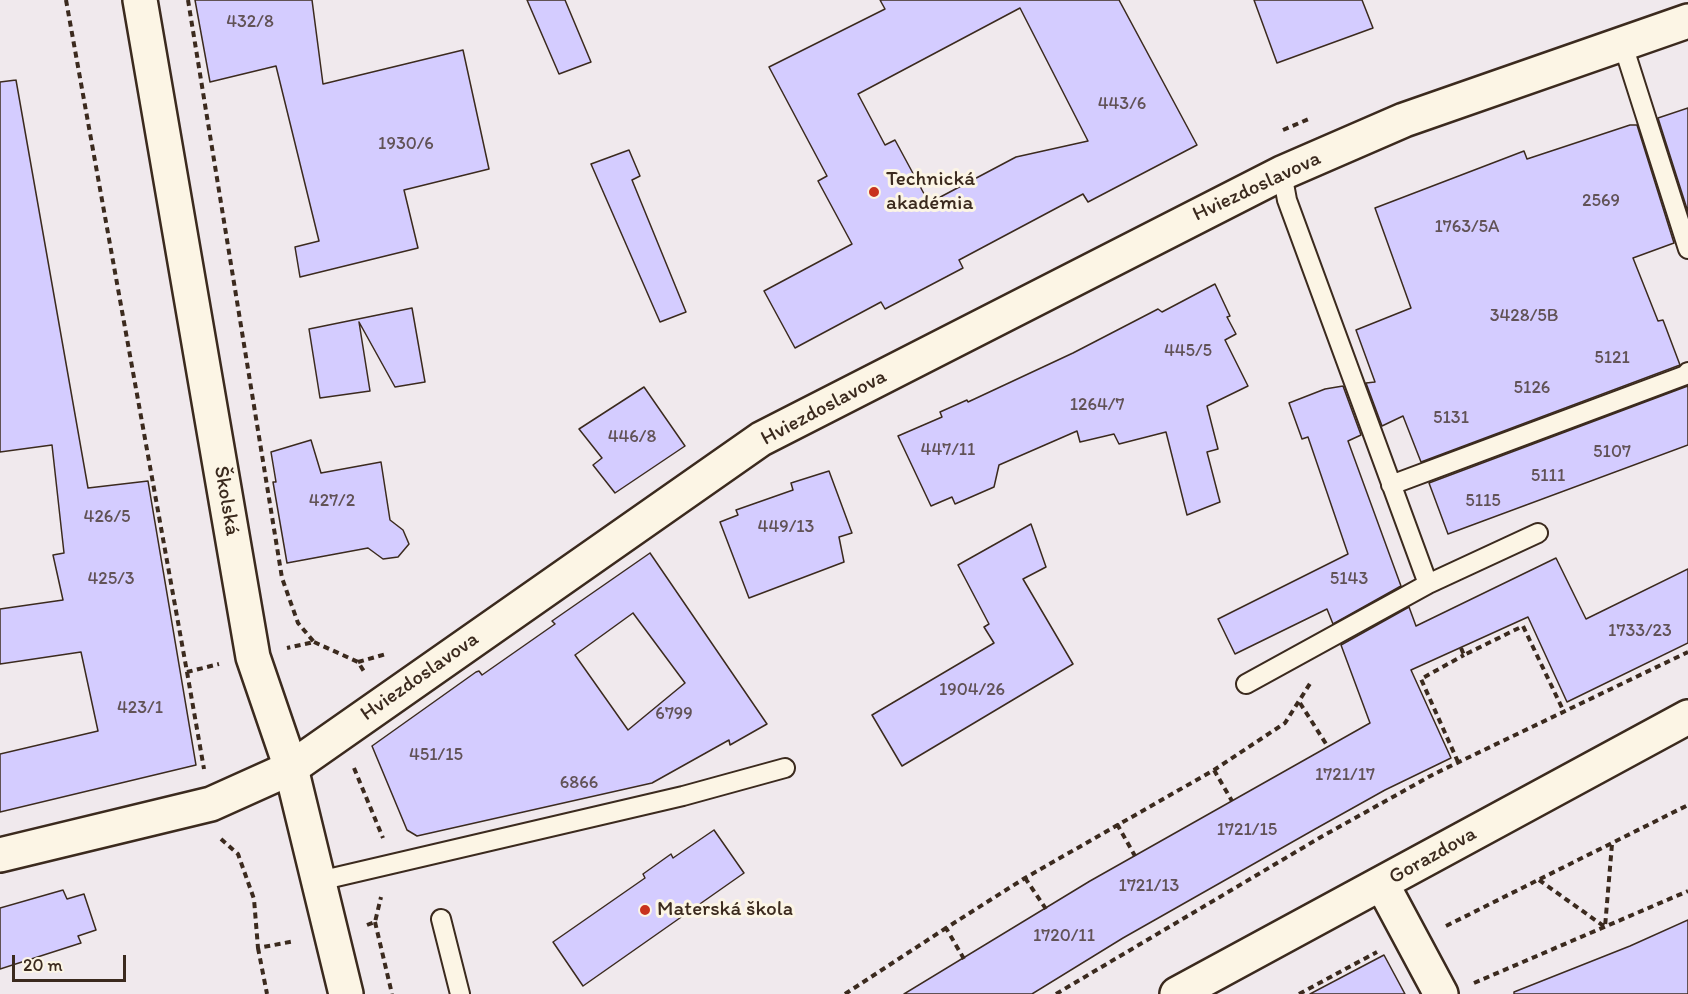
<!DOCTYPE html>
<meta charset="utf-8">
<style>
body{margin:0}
#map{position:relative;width:1688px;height:994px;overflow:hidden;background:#f0e9ed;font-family:Itim,sans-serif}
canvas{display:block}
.scale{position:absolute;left:12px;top:955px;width:114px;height:27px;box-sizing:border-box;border:3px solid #3b2a1e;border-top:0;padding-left:8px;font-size:18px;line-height:21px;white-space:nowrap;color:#3b2a1e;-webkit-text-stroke:4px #fcf5e5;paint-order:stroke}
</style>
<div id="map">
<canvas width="1688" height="994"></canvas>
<div class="scale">20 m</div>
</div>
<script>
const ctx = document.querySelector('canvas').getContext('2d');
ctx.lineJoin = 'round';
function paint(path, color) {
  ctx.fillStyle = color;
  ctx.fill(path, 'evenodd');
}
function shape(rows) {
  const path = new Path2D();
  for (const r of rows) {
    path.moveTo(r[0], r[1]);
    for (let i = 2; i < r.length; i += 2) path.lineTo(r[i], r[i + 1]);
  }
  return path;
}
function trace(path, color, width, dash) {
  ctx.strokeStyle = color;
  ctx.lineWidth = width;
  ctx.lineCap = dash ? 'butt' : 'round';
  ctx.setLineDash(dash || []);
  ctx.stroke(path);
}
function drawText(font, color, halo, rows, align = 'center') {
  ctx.font = font + ' Itim,sans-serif';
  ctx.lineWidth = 6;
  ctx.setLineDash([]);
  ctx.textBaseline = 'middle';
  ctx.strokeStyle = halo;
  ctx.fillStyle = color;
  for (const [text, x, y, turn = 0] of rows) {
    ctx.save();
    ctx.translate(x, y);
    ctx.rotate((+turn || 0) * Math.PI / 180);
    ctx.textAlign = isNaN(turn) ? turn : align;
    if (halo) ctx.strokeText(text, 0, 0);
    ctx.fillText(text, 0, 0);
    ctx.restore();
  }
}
const building = shape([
 [195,0,312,0,323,84,463,50,489,169,404,190,418,248,300,277,295,247,319,241,276,66,210,82,195,0],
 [527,0,565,0,591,62,559,74,527,0],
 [880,0,1119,0,1197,145,1088,202,1083,194,959,260,963,268,885,309,881,302,795,348,764,291,852,244,818,181,827,176,769,67,885,9,880,0],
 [1020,8,1088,141,1016,157,929,203,895,140,885,145,858,94,1020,8],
 [1254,0,1362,0,1373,28,1277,63,1254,0],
 [16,80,88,488,148,481,196,765,0,812,0,754,98,731,81,652,0,664,0,609,63,600,53,555,64,553,52,445,0,452,0,82,16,80],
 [1688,108,1688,212,1658,118,1688,108],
 [1630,125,1637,125,1674,243,1633,258,1658,321,1663,320,1680,365,1421,462,1403,416,1382,426,1366,383,1375,382,1356,330,1411,308,1375,208,1524,151,1527,159,1630,125],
 [629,150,640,176,632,180,686,312,660,322,591,164,629,150],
 [1215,284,1230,316,1227,317,1236,334,1225,340,1248,386,1207,406,1218,449,1207,452,1220,502,1187,515,1166,432,1119,444,1114,434,1080,442,1077,431,999,465,994,487,955,504,952,497,931,506,898,436,942,417,940,412,967,400,968,402,1073,353,1158,309,1162,312,1215,284],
 [412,308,425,382,395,387,359,322,370,391,320,398,309,329,412,308],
 [1343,386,1361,435,1348,441,1401,586,1333,624,1327,609,1235,654,1218,619,1348,554,1308,437,1302,439,1289,403,1325,389,1343,386],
 [1688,386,1688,445,1448,534,1429,483,1688,386],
 [644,387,685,446,615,493,593,465,602,458,579,429,644,387],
 [311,440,321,473,381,462,390,520,403,530,409,544,398,557,383,559,368,548,287,563,273,482,276,482,271,452,311,440],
 [829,471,852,533,839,537,844,562,749,598,720,522,738,515,736,510,793,490,791,483,829,471],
 [1031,524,1046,567,1023,579,1073,664,902,766,872,715,994,643,984,627,989,624,958,565,1031,524],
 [650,553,767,724,730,745,729,740,652,783,417,836,407,830,372,746,476,672,479,671,482,675,555,624,552,621,650,553],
 [633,613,685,683,628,730,575,655,633,613],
 [1556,558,1586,619,1688,569,1688,643,1567,702,1528,617,1411,670,1451,758,1385,790,1317,828,1123,938,1032,994,904,994,1090,881,1370,723,1341,645,1409,607,1416,626,1556,558],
 [714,830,744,873,583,986,553,942,645,878,643,874,671,854,673,858,714,830],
 [63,890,67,899,84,894,96,930,78,936,81,943,0,969,0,908,63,890],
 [1688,920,1688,994,1514,994,1514,992,1630,946,1688,920],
 [1384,955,1405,994,1310,994,1384,955]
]);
paint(building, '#d4ccff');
trace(building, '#3b2a1e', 1.5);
const lane = shape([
 [1623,45,1688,249],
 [1282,173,1287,200,1428,584,1538,533],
 [1391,485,1686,375,1688,372],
 [1246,684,1428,584],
 [319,881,683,796,785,768],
 [441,919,460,994]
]);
const street = shape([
 [0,855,211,804,291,768,761,439,1282,173,1404,120,1688,21],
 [1382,884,1441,994],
 [1177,994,1688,717]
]);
const secondary = shape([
 [140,0,253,657,291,768,346,994]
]);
trace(lane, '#3b2a1e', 22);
trace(street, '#3b2a1e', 38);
trace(secondary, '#3b2a1e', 38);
trace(shape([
 [66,0,187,672,219,664],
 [188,0,282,578,298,623,314,642,287,648],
 [1283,130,1311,118],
 [314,642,358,662,365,673],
 [1461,648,1464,655,1523,626,1563,710],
 [358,662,386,654],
 [187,672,204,769],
 [1300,703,1328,747],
 [1458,762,1421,679,1464,655],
 [354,768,383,838],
 [1214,770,1232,801],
 [1117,824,1135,856],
 [221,839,238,854,254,899,258,948,295,941],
 [1025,878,1046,909],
 [1539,880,1605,927,1612,844],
 [375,922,392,994],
 [367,925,375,922,381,897],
 [1446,926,1688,805],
 [258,948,267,994],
 [964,959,946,928,1025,878,1214,770,1285,723,1311,682],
 [1474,983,1688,891],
 [845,994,946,928],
 [1056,994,1321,837,1434,774,1688,652],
 [1299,994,1377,952]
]), '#3b2a1e', 4, [6, 4.5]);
trace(lane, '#fcf5e5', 18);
trace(street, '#fcf5e5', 33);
trace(secondary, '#fcf5e5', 33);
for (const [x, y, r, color] of [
 [874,192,6,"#c8321e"],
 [645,910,6,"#c8321e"]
]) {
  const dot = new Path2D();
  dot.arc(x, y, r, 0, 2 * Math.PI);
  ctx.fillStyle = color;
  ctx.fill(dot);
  trace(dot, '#fcf5e5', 2);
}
drawText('18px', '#615256', null, [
 ["432/8",250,22],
 ["443/6",1122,104],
 ["1930/6",406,144],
 ["2569",1601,201],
 ["1763/5A",1467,227],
 ["3428/5B",1524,316],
 ["445/5",1188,351],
 ["5121",1612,358],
 ["5126",1532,388],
 ["1264/7",1097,405],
 ["5131",1451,418],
 ["446/8",632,437],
 ["447/11",948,450],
 ["5107",1612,452],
 ["5111",1548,476],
 ["427/2",332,501],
 ["5115",1483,501],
 ["426/5",107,517],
 ["449/13",786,527],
 ["425/3",111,579],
 ["5143",1349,579],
 ["1733/23",1640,631],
 ["1904/26",972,690],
 ["423/1",140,708],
 ["6799",674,714],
 ["451/15",436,755],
 ["1721/17",1345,775],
 ["6866",579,783],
 ["1721/15",1247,830],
 ["1721/13",1149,886],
 ["1720/11",1064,936]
]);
drawText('21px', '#3b2a1e', '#fcf5e5', [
 ["Technická",886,180],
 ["akadémia",886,204],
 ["Materská škola",657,910]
], 'left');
drawText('21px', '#3b2a1e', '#fcf5e5', [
 ["Hviezdoslavova",1257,187,-25],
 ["Hviezdoslavova",824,408,-28],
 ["Školská",226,501,80],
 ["Hviezdoslavova",420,677,-35],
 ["Gorazdova",1433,856,-29]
]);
</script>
